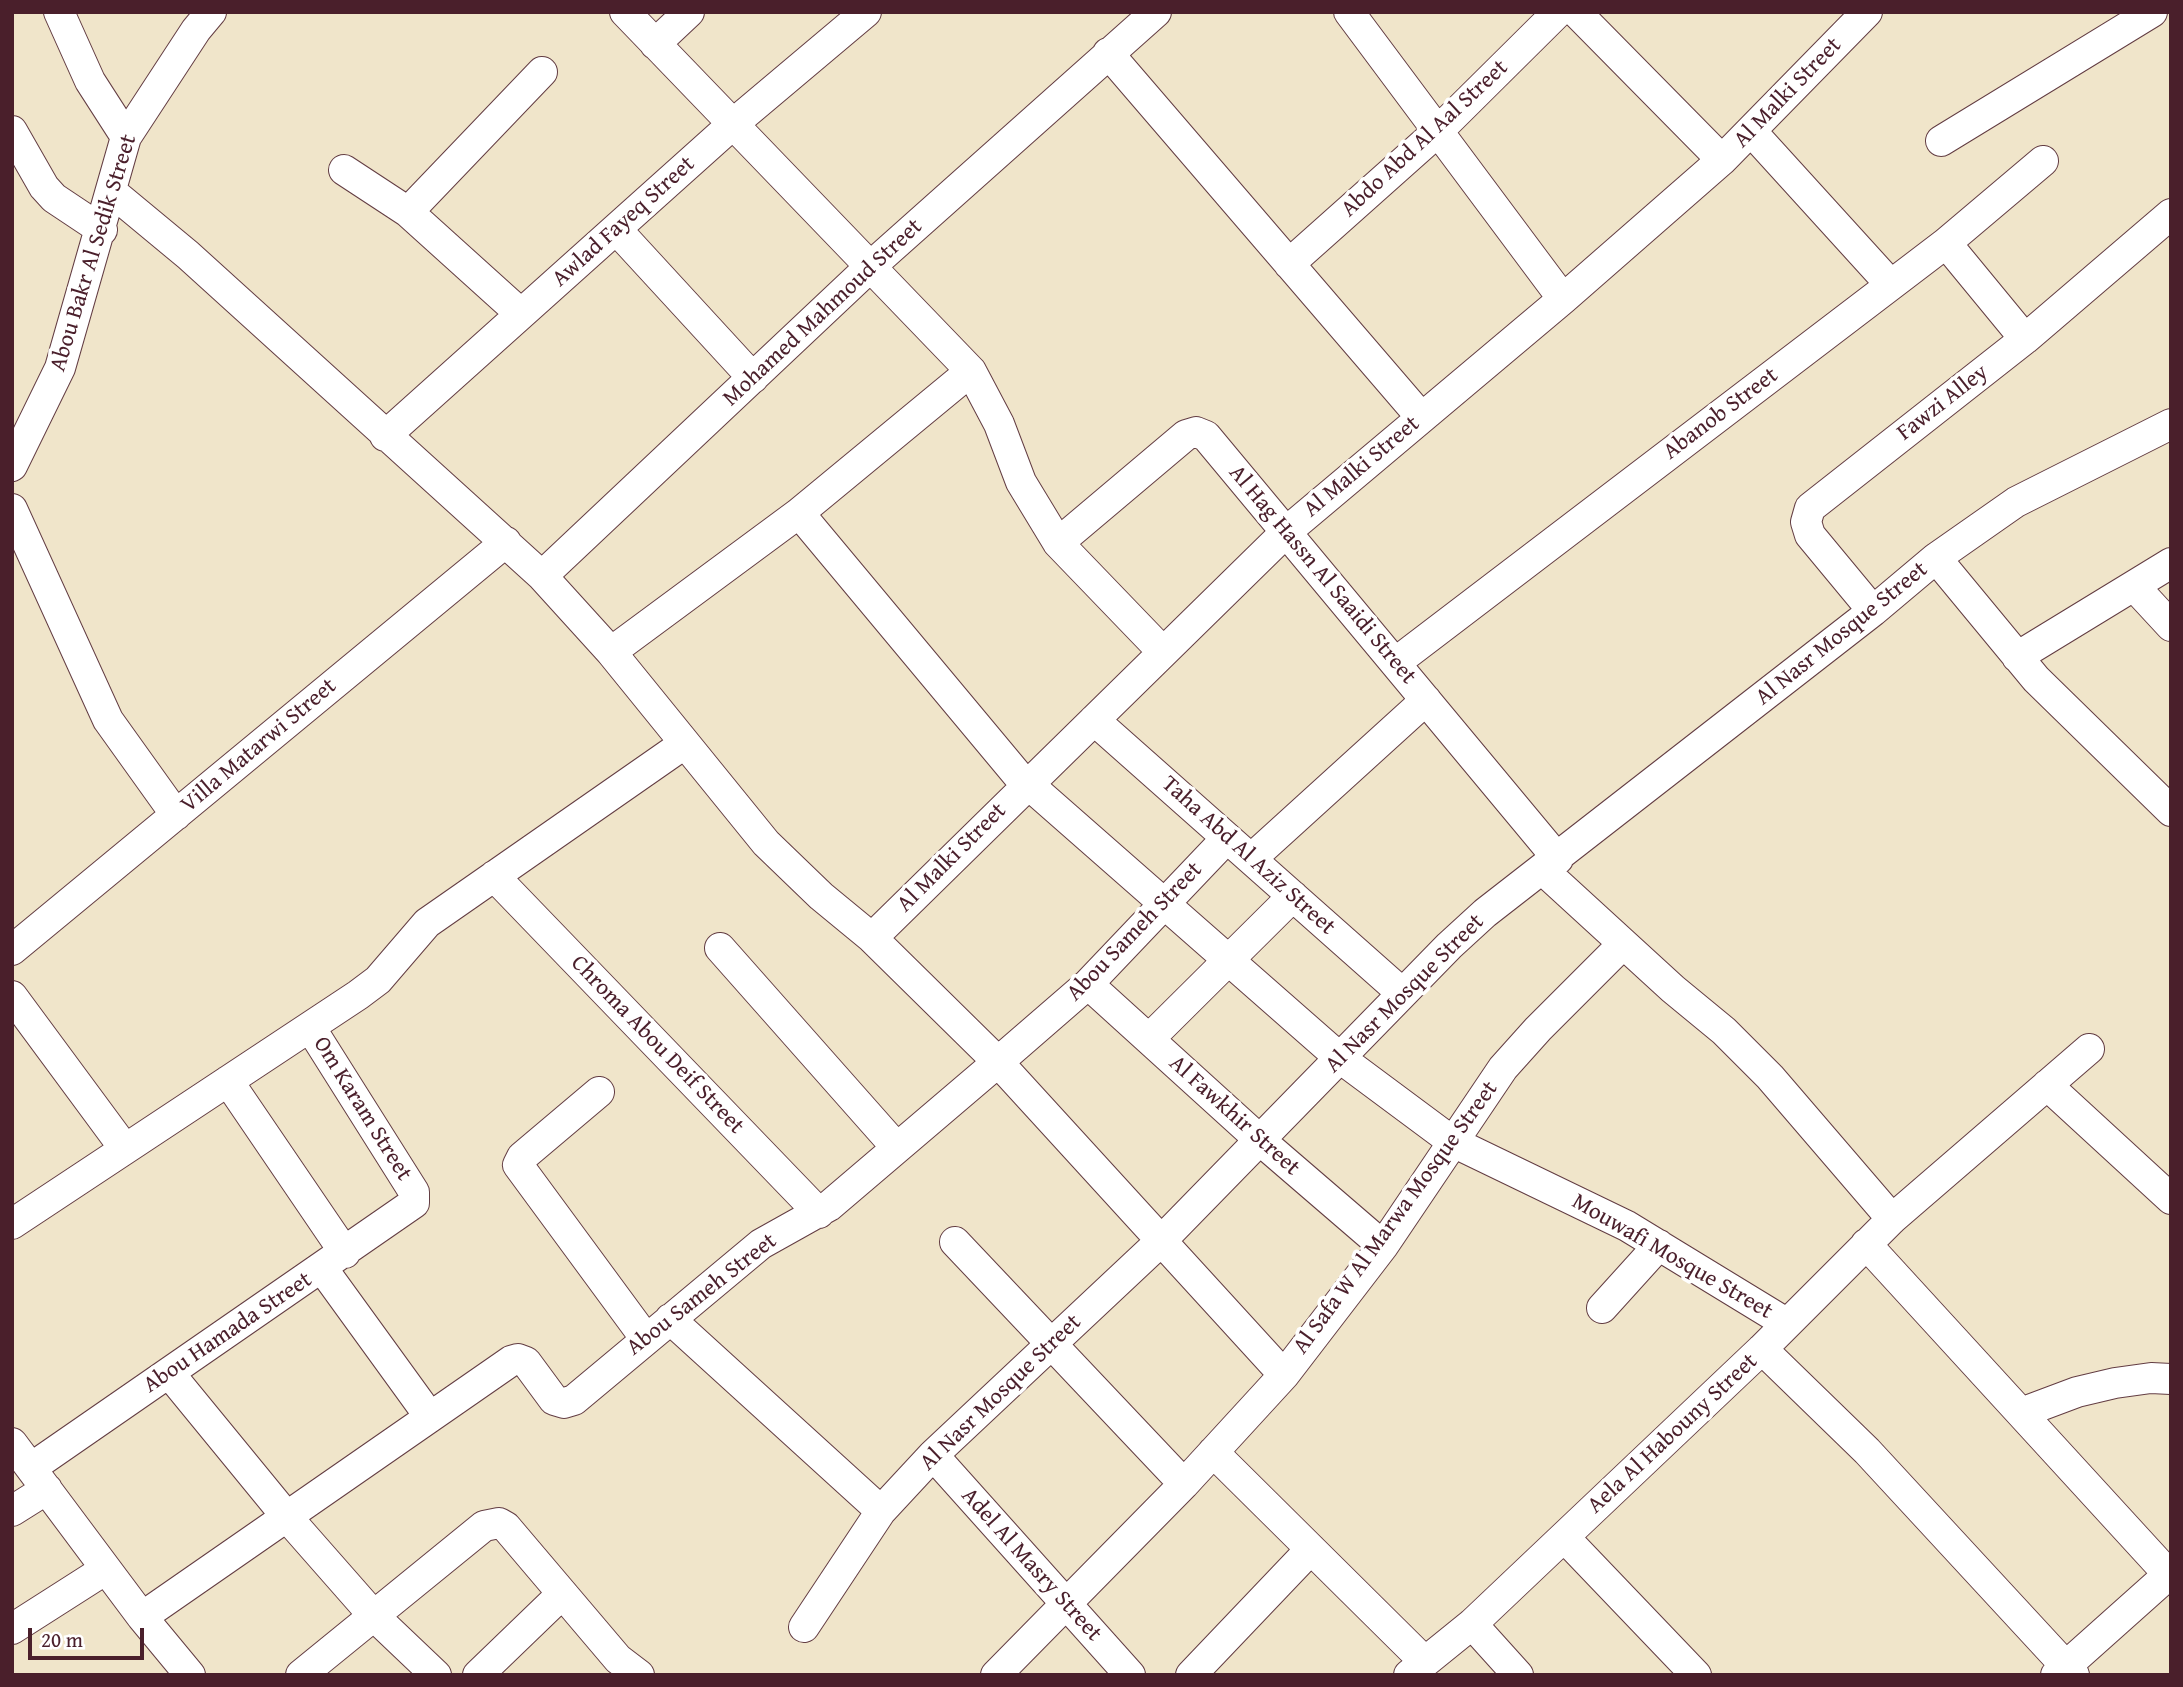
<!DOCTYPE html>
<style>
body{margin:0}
#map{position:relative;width:2183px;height:1687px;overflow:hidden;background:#f0e5ca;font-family:"Gentium Book Plus",serif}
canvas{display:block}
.frame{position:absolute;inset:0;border:14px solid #4a1f2b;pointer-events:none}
.scale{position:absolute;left:28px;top:1628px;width:116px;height:32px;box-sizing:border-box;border:4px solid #4a1f2b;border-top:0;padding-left:9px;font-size:21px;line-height:24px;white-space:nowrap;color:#4a1f2b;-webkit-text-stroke:5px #fff;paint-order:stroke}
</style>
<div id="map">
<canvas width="2183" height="1687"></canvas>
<div class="frame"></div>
<div class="scale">20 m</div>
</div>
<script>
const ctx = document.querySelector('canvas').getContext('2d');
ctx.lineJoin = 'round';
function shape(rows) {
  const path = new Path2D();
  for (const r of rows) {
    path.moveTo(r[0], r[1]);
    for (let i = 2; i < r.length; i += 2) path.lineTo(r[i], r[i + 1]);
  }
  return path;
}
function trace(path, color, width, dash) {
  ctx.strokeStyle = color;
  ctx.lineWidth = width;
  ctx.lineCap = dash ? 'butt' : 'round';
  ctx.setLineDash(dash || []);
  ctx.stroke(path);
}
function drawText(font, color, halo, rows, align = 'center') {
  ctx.font = font + ' "Gentium Book Plus",serif';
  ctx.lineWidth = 7;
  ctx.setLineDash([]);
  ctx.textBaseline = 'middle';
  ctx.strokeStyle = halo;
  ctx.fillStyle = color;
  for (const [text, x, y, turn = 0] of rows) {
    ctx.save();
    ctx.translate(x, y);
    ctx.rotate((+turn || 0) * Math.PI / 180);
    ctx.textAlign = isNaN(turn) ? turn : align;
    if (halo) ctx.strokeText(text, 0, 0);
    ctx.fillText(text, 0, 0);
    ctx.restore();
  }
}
const minor = shape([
 [59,12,90,81,126,137],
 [625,12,971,371,999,424,1021,482,1058,543,1163,652],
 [1349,12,1563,299],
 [1576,12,1722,160],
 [655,44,689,12],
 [1108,53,1421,417],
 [12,131,44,187,54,198,102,230],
 [1751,131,1891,285],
 [1941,141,2152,12],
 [344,170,408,212,521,314],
 [112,192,188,255,542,576,611,652,766,843,821,896,872,938,998,1062,1284,1375],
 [408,212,542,72],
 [616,229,753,378],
 [1946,243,2025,339],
 [1289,264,1436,133,1558,12],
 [385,436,733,124,866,12],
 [12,466,60,368,126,137,196,30,211,12],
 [12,509,108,720,176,815],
 [799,513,1025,784],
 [1058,543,1186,435,1196,432,1206,436,1558,859],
 [1936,558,2036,679,2171,811],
 [542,576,871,266,1156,12],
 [2134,586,2171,626],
 [1873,611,1810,535,1806,522,1810,508,2025,339,2171,214],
 [611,652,799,513,971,371],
 [2017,657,2171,563],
 [1395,663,1946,243,2043,161],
 [1094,720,1402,993],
 [1028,784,1340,1058,1453,1142,1627,1226,1786,1323],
 [1251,859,1426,700],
 [1543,870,1673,989,1724,1031,1770,1077,1892,1219],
 [494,876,819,1213],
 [872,938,1286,532,1563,299,1722,160,1867,12],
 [720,948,897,1148],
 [12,950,506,542],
 [1088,984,1261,1141,1383,1246],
 [12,996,125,1149],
 [1149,1039,1293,896],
 [228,1081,345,1253],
 [2047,1085,2171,1199],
 [599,1092,522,1157,518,1165,646,1339],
 [12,1224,358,995,378,980,427,923,684,744],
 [955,1242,1184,1484],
 [1866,1244,2171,1577],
 [322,1268,430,1417],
 [1602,1308,1659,1245],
 [670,1319,881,1511],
 [1762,1349,1867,1451,2074,1675],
 [169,1373,287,1517,374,1616,436,1675],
 [2021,1413,2077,1392,2115,1383,2151,1378,2171,1379],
 [12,1443,142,1617,190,1675],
 [1213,1452,1425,1662],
 [933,1455,1130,1675],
 [31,1468,414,1203,414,1192,310,1027],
 [12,1511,47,1489],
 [1564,1537,1696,1675],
 [142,1617,511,1361,518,1359,526,1362,554,1400,564,1403,574,1400,761,1244,829,1206,998,1062,1088,984,1227,838],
 [1472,1624,1518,1675],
 [804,1627,881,1511,933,1455,1161,1241,1449,946,1485,913,1873,611,1936,558,2016,502,2171,424],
 [12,1629,106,1569],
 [301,1675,484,1526,499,1523,506,1527,618,1659,639,1675],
 [478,1675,562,1594],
 [996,1675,1184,1484,1284,1375,1383,1246,1503,1068,1538,1029,1623,944],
 [1191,1675,1311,1549],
 [1409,1675,1472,1624,1762,1349,1892,1219,2089,1049],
 [2056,1675,2168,1575]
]);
trace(minor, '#633d43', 32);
trace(minor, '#fff', 30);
drawText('23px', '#4a1f2b', '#fff', [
 ["Al Malki Street",1788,93,-46],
 ["Abdo Abd Al Aal Street",1425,139,-43],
 ["Awlad Fayeq Street",624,222,-42],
 ["Abou Bakr Al Sedik Street",94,253,-73],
 ["Mohamed Mahmoud Street",823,313,-43],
 ["Fawzi Alley",1943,403,-38],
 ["Abanob Street",1721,414,-37],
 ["Al Malki Street",1362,467,-40],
 ["Al Hag Hassn Al Saaidi Street",1322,575,50],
 ["Al Nasr Mosque Street",1842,634,-39],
 ["Villa Matarwi Street",259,746,-40],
 ["Taha Abd Al Aziz Street",1248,856,42],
 ["Al Malki Street",952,858,-45],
 ["Abou Sameh Street",1135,932,-46],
 ["Al Nasr Mosque Street",1405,994,-45],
 ["Chroma Abou Deif Street",657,1045,46],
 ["Om Karam Street",362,1109,58],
 ["Al Fawkhir Street",1234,1116,42],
 ["Al Safa W Al Marwa Mosque Street",1396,1218,-54],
 ["Mouwafi Mosque Street",1672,1257,30],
 ["Abou Sameh Street",702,1295,-38],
 ["Abou Hamada Street",228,1333,-34],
 ["Al Nasr Mosque Street",1001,1393,-44],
 ["Aela Al Habouny Street",1673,1434,-43],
 ["Adel Al Masry Street",1031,1565,48]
]);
</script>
